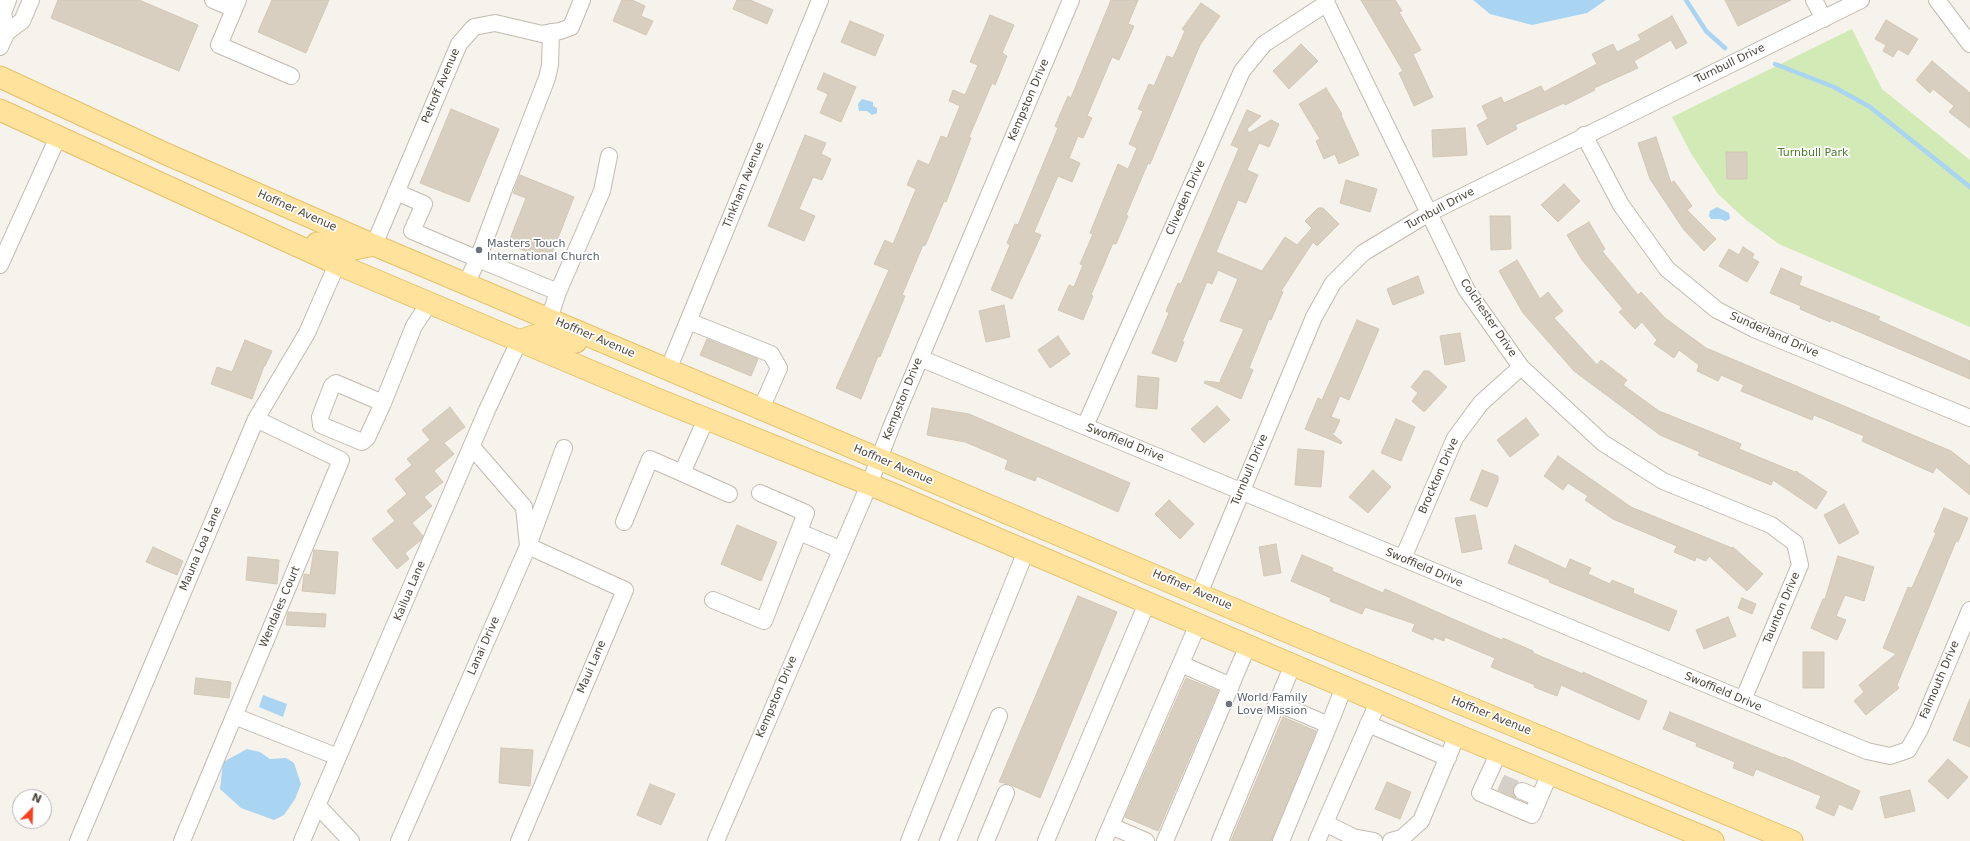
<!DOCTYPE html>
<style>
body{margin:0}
#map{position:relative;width:1970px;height:841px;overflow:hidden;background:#f6f3ec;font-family:"DejaVu Sans",sans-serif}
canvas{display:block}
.north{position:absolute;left:12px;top:789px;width:40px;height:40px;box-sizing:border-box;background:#fff;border:1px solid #b7b4b0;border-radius:50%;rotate:23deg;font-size:11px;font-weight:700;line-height:16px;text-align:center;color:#4b4439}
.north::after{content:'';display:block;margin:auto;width:14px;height:18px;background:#fc3f1d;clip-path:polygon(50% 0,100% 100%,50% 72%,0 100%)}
</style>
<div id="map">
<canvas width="1970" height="841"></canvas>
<div class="north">N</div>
</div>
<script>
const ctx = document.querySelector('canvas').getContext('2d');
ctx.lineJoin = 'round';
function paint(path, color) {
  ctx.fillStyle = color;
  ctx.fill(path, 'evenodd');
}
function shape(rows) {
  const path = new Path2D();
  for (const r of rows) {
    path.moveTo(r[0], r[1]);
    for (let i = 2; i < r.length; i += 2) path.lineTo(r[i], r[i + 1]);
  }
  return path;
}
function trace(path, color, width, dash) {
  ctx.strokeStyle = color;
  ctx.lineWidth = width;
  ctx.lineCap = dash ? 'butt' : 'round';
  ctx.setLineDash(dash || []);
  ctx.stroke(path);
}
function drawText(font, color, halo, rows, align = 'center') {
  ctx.font = font + ' "DejaVu Sans",sans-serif';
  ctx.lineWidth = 3.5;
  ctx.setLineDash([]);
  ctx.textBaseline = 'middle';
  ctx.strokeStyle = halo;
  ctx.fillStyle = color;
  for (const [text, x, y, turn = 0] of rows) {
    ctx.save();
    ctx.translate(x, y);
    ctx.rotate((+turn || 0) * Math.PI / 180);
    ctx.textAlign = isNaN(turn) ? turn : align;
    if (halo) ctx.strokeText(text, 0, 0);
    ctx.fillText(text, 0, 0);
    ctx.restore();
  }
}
paint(shape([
 [1852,29,1882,89,1970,160,1970,327,1779,244,1746,220,1718,194,1692,155,1672,117]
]), '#d2eab5');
paint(shape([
 [1473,0,1606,0,1587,13,1532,25,1490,14],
 [862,99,873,102,873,106,877,108,877,113,872,115,867,111,859,111,858,104],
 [1717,207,1729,213,1730,219,1725,221,1720,219,1711,219,1709,216,1710,211],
 [263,695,287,704,283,717,259,707],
 [247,749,260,752,270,759,286,758,294,763,301,784,295,799,284,815,274,820,241,808,220,789,223,762]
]), '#a9d4f2');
trace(shape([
 [1686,0,1706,31,1725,48],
 [1775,64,1834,87,1870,107,1970,187]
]), '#a9d4f2', 4.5);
const building = shape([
 [58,0,139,0,198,25,179,71,51,18,58,0],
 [272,0,329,0,306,53,258,32,272,0],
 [622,0,632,0,645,6,641,16,653,21,646,35,613,21,622,0],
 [737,0,750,0,773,10,767,24,733,9,737,0],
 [1111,0,1138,0,1128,24,1134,26,1119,60,1112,57,1087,116,1092,118,1083,138,1078,136,1069,158,1080,163,1072,182,1058,176,1034,232,1041,235,1012,299,991,290,1010,245,1007,243,1015,224,1018,225,1058,128,1055,126,1068,96,1071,98,1111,0],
 [1361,0,1395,0,1402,11,1399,12,1421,50,1413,54,1433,97,1414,106,1399,73,1403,71,1361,0],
 [1725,0,1791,0,1738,26,1725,0],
 [1201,3,1220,16,1200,45,1150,164,1148,163,1126,215,1128,216,1116,244,1113,243,1091,295,1093,296,1083,320,1058,310,1069,285,1074,287,1083,265,1080,264,1093,234,1090,233,1118,164,1128,169,1137,148,1129,144,1143,111,1138,109,1149,84,1154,86,1167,56,1173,58,1185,31,1182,29,1201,3],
 [990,15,1014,25,1002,53,1007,56,995,85,992,83,969,137,971,138,946,202,944,201,925,246,923,245,902,295,905,296,880,357,878,356,861,399,836,388,889,270,874,264,885,240,893,244,916,189,907,185,918,160,929,165,941,136,947,138,960,106,949,101,953,90,965,95,978,65,970,62,990,15],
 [1672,16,1687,43,1676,49,1671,40,1634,61,1638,68,1594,88,1595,90,1565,105,1564,103,1515,125,1517,129,1487,145,1477,125,1488,119,1482,106,1501,97,1504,103,1541,86,1544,92,1597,64,1592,54,1613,44,1617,52,1641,40,1638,35,1672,16],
 [1886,20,1918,39,1908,55,1898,49,1893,57,1883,51,1886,45,1875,39,1886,20],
 [850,21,884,35,875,56,841,42,850,21],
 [1301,44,1318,61,1289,89,1273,71,1301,44],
 [1932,61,1970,93,1970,128,1949,112,1954,106,1933,89,1930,93,1916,80,1932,61],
 [824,73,856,87,841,122,820,113,828,94,817,89,824,73],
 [1326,88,1342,114,1341,115,1359,155,1339,164,1335,154,1324,159,1316,141,1320,139,1299,104,1326,88],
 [451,109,499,129,469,202,420,183,451,109],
 [1247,110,1261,116,1247,129,1249,133,1271,120,1279,124,1269,147,1259,143,1247,170,1258,175,1246,203,1238,200,1216,252,1262,271,1285,237,1297,245,1312,228,1305,221,1318,208,1323,208,1339,224,1317,246,1313,242,1281,291,1283,292,1271,320,1269,319,1249,368,1253,370,1241,399,1204,383,1205,381,1223,383,1220,381,1244,329,1220,321,1238,279,1218,270,1212,284,1207,282,1182,342,1184,342,1176,362,1152,353,1169,313,1166,311,1178,283,1181,284,1239,148,1231,145,1247,110],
 [1465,128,1467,155,1433,157,1432,130,1465,128],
 [805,135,826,143,821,154,831,159,822,180,813,177,799,209,815,216,804,241,768,226,805,135],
 [1656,137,1671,183,1674,181,1692,206,1687,210,1716,239,1704,251,1684,230,1650,179,1638,143,1656,137],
 [1726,152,1747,152,1747,179,1727,179,1726,152],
 [520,175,574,197,549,261,508,244,526,198,513,193,520,175],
 [1346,180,1377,189,1370,212,1340,203,1346,180],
 [1564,184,1580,201,1558,222,1541,205,1564,184],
 [1490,216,1510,216,1511,249,1491,250,1490,216],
 [1589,222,1605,249,1602,251,1638,295,1641,292,1665,318,1706,348,1951,451,1970,466,1970,495,1936,467,1933,473,1862,441,1864,436,1814,415,1812,420,1741,391,1744,385,1721,375,1718,381,1697,371,1699,365,1679,350,1674,358,1654,344,1657,340,1642,322,1635,329,1619,312,1623,309,1582,260,1567,235,1589,222],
 [1743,247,1754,254,1752,258,1759,262,1747,282,1719,266,1729,249,1739,255,1743,247],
 [1517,260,1540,299,1548,292,1563,311,1554,318,1597,365,1601,360,1627,380,1623,385,1659,411,1741,444,1739,449,1795,472,1796,471,1827,492,1816,509,1773,480,1771,485,1698,455,1700,452,1660,435,1574,371,1523,313,1499,271,1517,260],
 [1781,268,1802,277,1799,285,1880,317,1878,320,1970,361,1970,379,1831,320,1830,322,1800,309,1801,306,1770,293,1781,268],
 [1418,276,1424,293,1393,305,1387,289,1418,276],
 [1004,305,1010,337,986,342,979,311,1004,305],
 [1357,320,1379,329,1349,400,1340,396,1331,417,1340,420,1334,433,1329,431,1342,442,1341,444,1305,429,1318,398,1322,400,1357,320],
 [1460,333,1465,361,1445,365,1440,336,1460,333],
 [1058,336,1070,354,1050,368,1038,350,1058,336],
 [707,339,758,359,751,376,700,355,707,339],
 [245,340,272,351,265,366,264,366,252,399,211,384,217,367,232,372,245,340],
 [1424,371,1429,371,1447,387,1424,412,1412,401,1418,393,1411,387,1424,371],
 [1138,376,1159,378,1157,409,1136,407,1138,376],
 [1217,406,1230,420,1204,443,1191,429,1217,406],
 [450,407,465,427,444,443,454,454,434,471,443,482,424,497,432,506,412,523,423,536,421,540,405,553,409,559,397,569,372,539,395,521,387,511,407,494,395,479,412,465,407,459,430,440,422,430,450,407],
 [932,408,969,414,1130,483,1118,512,1037,476,1035,481,1005,469,1008,460,965,442,927,435,932,408],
 [1526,418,1539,435,1510,457,1497,440,1526,418],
 [1396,419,1415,427,1401,461,1381,453,1396,419],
 [1298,449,1324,451,1321,487,1295,485,1298,449],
 [1558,456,1631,507,1732,548,1733,547,1763,574,1747,591,1709,556,1706,561,1696,557,1695,561,1674,552,1677,546,1613,519,1585,500,1588,496,1568,483,1563,490,1544,476,1558,456],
 [1373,470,1391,487,1368,513,1349,497,1373,470],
 [1482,470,1498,476,1498,481,1487,507,1470,500,1482,470],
 [1169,500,1194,524,1180,539,1155,514,1169,500],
 [1844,504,1859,533,1839,544,1824,515,1844,504],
 [1944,508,1968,518,1958,542,1956,541,1897,685,1899,688,1866,715,1854,701,1864,692,1859,685,1896,654,1883,648,1908,587,1912,588,1936,533,1934,532,1944,508],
 [1475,515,1482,549,1462,553,1455,518,1475,515],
 [737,525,777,542,761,581,721,564,737,525],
 [1276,544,1281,573,1264,576,1259,547,1276,544],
 [1515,545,1566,569,1570,559,1591,568,1588,574,1610,584,1612,580,1634,589,1633,593,1677,611,1669,631,1549,582,1550,580,1508,563,1515,545],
 [153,547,183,561,177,575,146,562,153,547],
 [314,550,338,552,335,594,302,591,304,574,310,575,314,550],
 [1302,555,1333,568,1332,571,1383,593,1385,589,1453,619,1502,640,1503,638,1533,651,1533,653,1583,674,1583,672,1647,701,1639,720,1561,685,1557,696,1534,687,1535,685,1491,667,1495,658,1445,637,1444,641,1434,637,1433,640,1412,631,1415,624,1365,607,1362,614,1330,601,1331,598,1291,581,1302,555],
 [1838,556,1874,567,1864,601,1845,595,1836,616,1846,620,1837,640,1811,628,1823,599,1825,599,1838,556],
 [248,557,279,560,277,584,246,580,248,557],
 [1078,596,1117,612,1040,798,1009,784,999,782,1078,596],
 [1742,598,1756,604,1752,614,1738,608,1742,598],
 [288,612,326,614,325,627,286,625,288,612],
 [1728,617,1736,636,1704,649,1696,630,1728,617],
 [1803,652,1824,652,1824,688,1803,688,1803,652],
 [196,678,231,682,229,698,194,694,196,678],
 [1186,678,1218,691,1158,831,1125,817,1186,678],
 [1970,699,1970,747,1953,740,1970,699],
 [1670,712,1783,758,1784,757,1860,791,1852,810,1839,804,1834,816,1816,808,1821,796,1756,769,1753,776,1733,768,1735,762,1696,746,1697,743,1663,729,1670,712],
 [1283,717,1316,731,1272,838,1271,841,1231,841,1283,717],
 [501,748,533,750,530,786,499,783,501,748],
 [1948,759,1968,777,1948,799,1928,781,1948,759],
 [1503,778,1516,784,1513,792,1516,798,1498,790,1503,778],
 [1387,782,1411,792,1400,819,1375,809,1387,782],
 [650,784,675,794,661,825,637,815,650,784],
 [1910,790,1915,811,1885,818,1880,797,1910,790]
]);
paint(building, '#d8cfc1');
trace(building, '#d3c7b4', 1);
trace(shape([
 [1501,782,1522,791]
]), '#d4d0c8', 16, [16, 8]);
const minor = shape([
 [213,0,234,9],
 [238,0,219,45,291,76],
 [1325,0,1466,289,1521,367,1603,443,1663,481,1771,525,1795,543,1800,565,1743,700],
 [1814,0,1824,19],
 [1937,0,1970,44],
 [7,32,3,13,8,0],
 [0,47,7,32,22,21,31,0],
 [1584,135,1621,205,1667,269,1717,310,1754,329,1970,418],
 [506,184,547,78,550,65,551,32],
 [396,192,424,204,412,231,478,259,504,189],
 [374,245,459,44,474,27,495,23,542,34,560,31,571,27,582,0],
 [0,265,58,137],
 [466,284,478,259,558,292],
 [549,319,558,292,602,191,609,156],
 [688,321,771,354,779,368,761,409],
 [920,358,1867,751,1890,756,1908,750,1920,729,1970,610],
 [668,370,820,0],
 [383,403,336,383,332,386,320,417,321,425,362,442,367,438,383,403,414,326,430,302],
 [706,419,682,473,729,494],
 [1085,426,1242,71,1264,44,1327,3],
 [472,447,524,507,528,546,625,590,519,841],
 [624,522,650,459,682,473],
 [799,532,840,549],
 [1403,558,1455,438,1481,403,1521,367],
 [1199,594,1314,317,1333,283,1363,253,1429,213,1861,0],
 [713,600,764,621,806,513,760,493],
 [1181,664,1231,686],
 [1277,703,1329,725,1281,841],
 [234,716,338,757],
 [1368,724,1448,758],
 [1329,725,1344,687],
 [1499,752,1480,793,1532,815,1550,773],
 [1522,791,1539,798],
 [317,805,351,841],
 [1325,823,1353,837,1374,841],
 [1111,826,1146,841],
 [78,841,256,419,307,333,337,264],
 [182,841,341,460,256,419],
 [302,841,487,410,519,341],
 [399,841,528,546,564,448],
 [716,841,869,485,892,425,1071,0],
 [909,841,1026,551],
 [948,841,999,716],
 [986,841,1006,793],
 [1046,841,1147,603],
 [1104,841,1198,624],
 [1165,841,1248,645],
 [1220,841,1293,664],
 [1317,841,1379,700],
 [1391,841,1402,838,1421,821,1457,735]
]);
const major = shape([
 [0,77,164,153,374,245,1302,638,1792,841],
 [0,110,337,264,657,399,888,492,1457,735,1713,841],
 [317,243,340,252,374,245],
 [519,341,536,335,557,334,576,342]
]);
trace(minor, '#c2bbae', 18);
trace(major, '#e6c16a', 23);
trace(minor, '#fff', 16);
trace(major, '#ffe39c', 21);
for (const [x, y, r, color] of [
 [479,250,4,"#6b7280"],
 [1229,704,4,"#6b7280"]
]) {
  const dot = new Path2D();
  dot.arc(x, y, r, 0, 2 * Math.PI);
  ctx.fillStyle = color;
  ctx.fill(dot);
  trace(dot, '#fff', 1.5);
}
drawText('11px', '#4b4439', '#fff', [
 ["Turnbull Drive",1730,64,-26],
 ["Petroff Avenue",441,86,-67],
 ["Kempston Drive",1029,100,-67],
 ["Tinkham Avenue",744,185,-68],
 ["Cliveden Drive",1186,198,-66],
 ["Turnbull Drive",1440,209,-28],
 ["Hoffner Avenue",297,211,24],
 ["Colchester Drive",1488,318,56],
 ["Sunderland Drive",1774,335,24],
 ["Hoffner Avenue",595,338,23],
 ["Kempston Drive",903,399,-68],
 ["Swoffield Drive",1125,443,22],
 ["Hoffner Avenue",893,465,23],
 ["Turnbull Drive",1250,470,-67],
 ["Brockton Drive",1439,476,-66],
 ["Mauna Loa Lane",201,549,-67],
 ["Swoffield Drive",1424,568,23],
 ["Hoffner Avenue",1192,590,23],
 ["Kailua Lane",410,591,-67],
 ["Wendales Court",280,607,-67],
 ["Taunton Drive",1782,608,-67],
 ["Lanai Drive",484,646,-66],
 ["Maui Lane",592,667,-67],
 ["Falmouth Drive",1940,680,-67],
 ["Swoffield Drive",1723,692,23],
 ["Kempston Drive",777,697,-67],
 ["Hoffner Avenue",1491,716,22]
]);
drawText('11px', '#4a7f2a', '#fff', [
 ["Turnbull Park",1813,153]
]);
drawText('11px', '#5b616d', '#fff', [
 ["Masters Touch",487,244],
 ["International Church",487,257],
 ["World Family",1237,698],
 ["Love Mission",1237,711]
], 'left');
</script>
